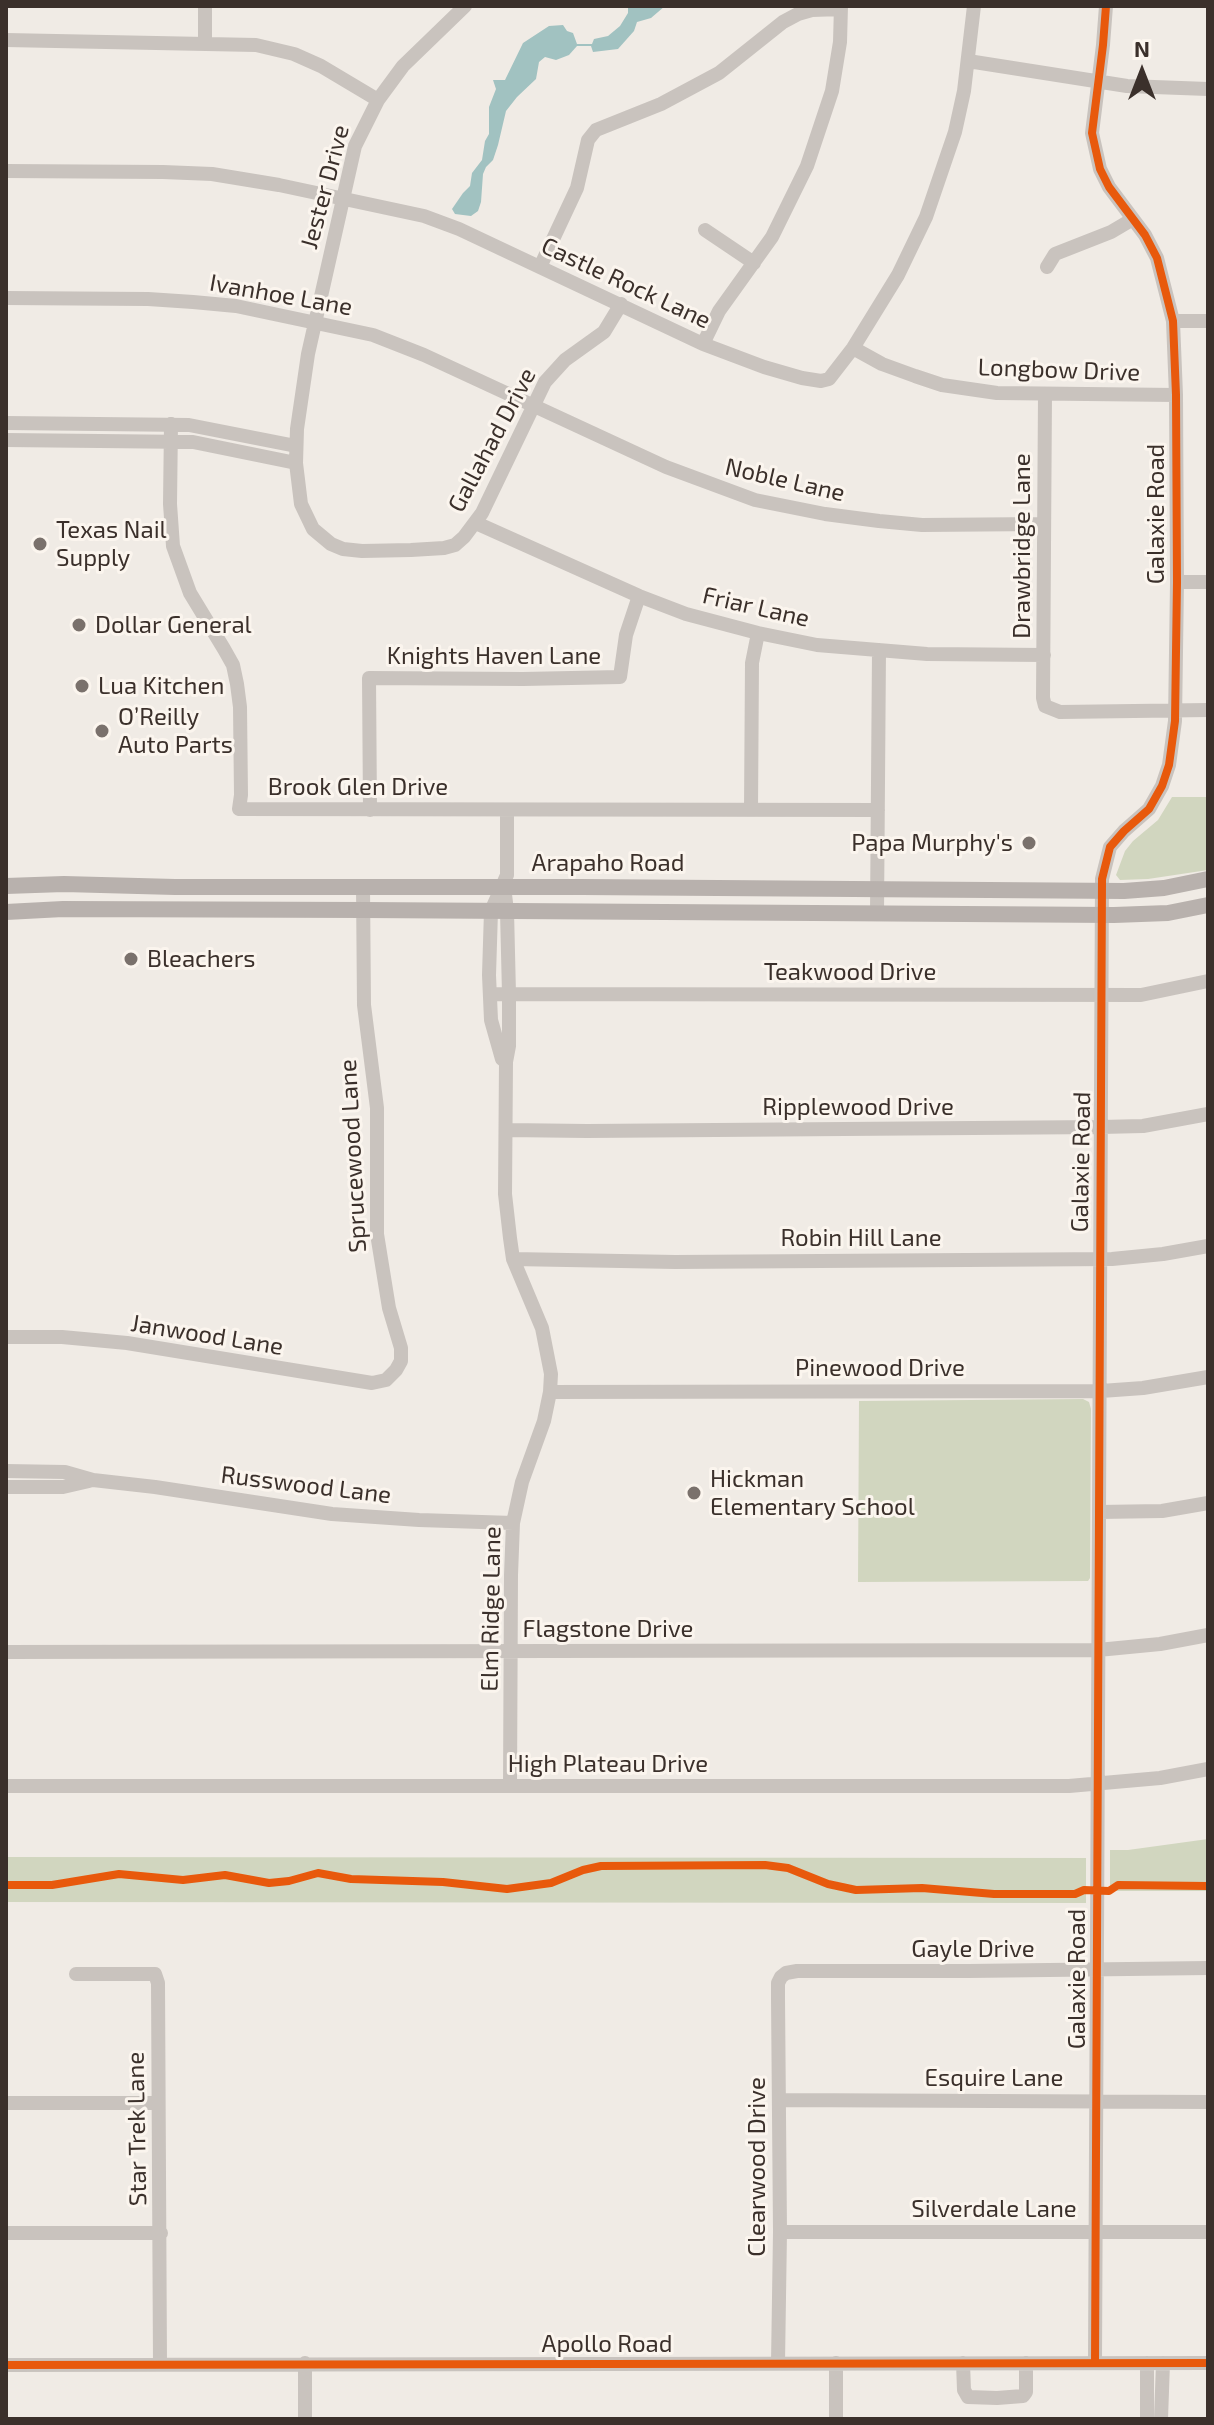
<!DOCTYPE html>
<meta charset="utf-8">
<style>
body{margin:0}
#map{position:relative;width:1214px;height:2425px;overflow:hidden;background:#f0ebe5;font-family:"Exo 2",sans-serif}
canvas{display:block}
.frame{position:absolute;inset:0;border:8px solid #3b302b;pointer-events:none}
.north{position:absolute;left:1102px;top:32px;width:80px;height:80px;-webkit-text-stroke:6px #fbf5ee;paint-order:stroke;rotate:0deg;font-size:22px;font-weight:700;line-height:32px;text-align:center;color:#3b302b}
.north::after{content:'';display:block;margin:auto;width:28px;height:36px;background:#3b302b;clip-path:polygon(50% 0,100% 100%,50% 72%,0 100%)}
</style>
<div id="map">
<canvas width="1214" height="2425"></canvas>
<div class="frame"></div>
<div class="north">N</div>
</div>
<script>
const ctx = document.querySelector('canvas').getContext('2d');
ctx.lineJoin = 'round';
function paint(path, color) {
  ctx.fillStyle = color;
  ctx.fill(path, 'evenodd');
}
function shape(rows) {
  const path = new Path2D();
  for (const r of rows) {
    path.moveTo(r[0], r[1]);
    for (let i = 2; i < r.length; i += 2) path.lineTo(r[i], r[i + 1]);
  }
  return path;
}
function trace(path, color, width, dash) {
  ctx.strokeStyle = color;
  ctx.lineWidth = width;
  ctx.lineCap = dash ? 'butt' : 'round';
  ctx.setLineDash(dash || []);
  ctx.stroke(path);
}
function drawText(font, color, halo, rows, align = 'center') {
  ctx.font = font + ' "Exo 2",sans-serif';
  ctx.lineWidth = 6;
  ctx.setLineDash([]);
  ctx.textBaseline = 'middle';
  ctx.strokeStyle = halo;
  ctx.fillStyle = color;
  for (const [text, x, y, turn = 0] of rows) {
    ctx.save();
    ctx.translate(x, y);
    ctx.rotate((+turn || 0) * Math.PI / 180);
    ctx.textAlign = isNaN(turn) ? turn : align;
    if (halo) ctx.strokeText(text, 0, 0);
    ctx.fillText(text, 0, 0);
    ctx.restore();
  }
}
paint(shape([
 [1172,797,1208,797,1208,870,1148,879,1120,880,1116,875,1125,851,1133,841,1158,820],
 [1083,1399,1089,1402,1091,1409,1090,1578,1088,1581,858,1582,859,1401],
 [1208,1839,1208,1891,1110,1891,1110,1850,1128,1850],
 [6,1857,1086,1858,1086,1903,6,1902]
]), '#d1d6bf');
paint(shape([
 [628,6,665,6,651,18,637,22,634,31,618,49,593,52,591,46,577,46,569,55,556,60,545,57,539,62,536,79,517,97,506,111,498,145,493,160,486,167,483,174,481,202,478,211,471,216,455,214,452,209,463,193,470,186,472,173,482,160,485,141,489,134,489,107,496,89,493,80,505,80,523,43,549,26,563,25,567,31,573,33,577,44,592,44,594,39,608,36,620,26,628,13]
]), '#a1c2c1');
trace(shape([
 [465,6,403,66,378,100,355,146,308,354,297,429,296,463,301,504,313,529,331,544,343,549,362,551,411,550,444,548,455,545,464,537,482,513,545,382,565,360,604,332,621,304],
 [6,40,256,45,294,54,321,66,378,100],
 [205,44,205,6],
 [968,61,1127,86,1208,89],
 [6,171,163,172,212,174,279,185,424,216,459,229,703,344,764,367,802,378,821,381,829,379,853,348,898,275,926,217,955,132,964,91,974,6],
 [705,230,754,263],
 [540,267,577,188,588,140,596,130,661,104,719,73,783,22,798,14,812,10,841,9],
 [1047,267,1055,254,1111,232,1133,219],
 [6,298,148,299,193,302,236,306,373,335,424,355,666,467,755,500,825,514,879,521,922,525,1043,524],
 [1173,321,1208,321],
 [703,344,719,311,772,237,807,166,832,91,840,42,841,6],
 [853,348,882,364,915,376,942,385,997,393,1176,395],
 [1045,395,1043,698,1045,706,1060,712,1208,710],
 [6,423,189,425,296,446],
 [171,424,170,504,173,546,190,593,224,649,233,665,237,684,240,707,241,795,239,809,878,810],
 [6,440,193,442,296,463],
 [476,523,639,596,686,614,758,633,817,645,927,654,1044,655],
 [1177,582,1208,582],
 [751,809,752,663,758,633],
 [370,810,369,678,523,679,620,677,626,635,639,596],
 [504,886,507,911,509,994,509,1046,506,1062,505,1194,510,1238,513,1259,542,1328,551,1374,550,1392,544,1421,522,1482,513,1523,511,1575,510,1786],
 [877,914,879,650],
 [490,994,1141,995,1208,981],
 [506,1062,502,1059,491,1020,489,975,491,911,507,875,507,810],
 [507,1130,587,1131,1101,1127,1143,1126,1208,1114],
 [513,1259,675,1262,1112,1259,1163,1254,1208,1246],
 [6,1337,62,1337,127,1343,372,1383,386,1380,396,1370,401,1361,401,1348,389,1308,377,1234,377,1108,364,1005,363,887],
 [550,1392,1101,1391,1143,1388,1208,1377],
 [6,1471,65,1472,93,1480,155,1487,332,1514,419,1520,513,1523],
 [6,1487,63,1487,89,1481],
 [1099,1512,1162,1511,1208,1503],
 [6,1652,1098,1650,1160,1644,1208,1635],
 [6,1786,1069,1786,1160,1778,1208,1769],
 [76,1974,155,1974,158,1983,160,2364],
 [779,2100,1208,2102],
 [6,2103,158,2103],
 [780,2232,1208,2232],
 [6,2233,161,2233],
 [305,2363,305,2419],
 [778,2363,780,2232,778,1998,778,1983,781,1977,786,1973,797,1971,969,1971,1208,1968],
 [836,2363,836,2419],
 [963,2363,964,2390,968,2397,997,2398,1023,2396,1026,2392,1026,2363],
 [1095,2363,1102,879,1110,847,1124,831,1149,809,1162,786,1169,765,1175,721,1177,582,1176,395,1173,321,1157,258,1145,235,1109,187,1100,169,1092,133,1103,45,1106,6],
 [1147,2363,1147,2419],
 [6,2365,1208,2363],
 [1161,2419,1163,2363]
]), '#c9c3be', 14);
trace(shape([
 [6,886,64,884,175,887,582,887,1124,891,1164,888,1208,879],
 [6,912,63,909,364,910,1114,915,1168,913,1208,905]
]), '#b8b1ad', 16);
trace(shape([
 [6,1885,52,1885,119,1874,183,1880,225,1875,269,1883,289,1881,318,1873,351,1879,443,1882,507,1889,551,1883,583,1870,601,1866,765,1865,788,1868,828,1884,856,1890,922,1888,994,1894,1075,1894,1084,1890,1109,1891,1118,1885,1208,1886],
 [1095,2363,1102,879,1110,847,1124,831,1149,809,1162,786,1169,765,1175,721,1177,582,1176,395,1173,321,1157,258,1145,235,1109,187,1100,169,1092,133,1103,45,1106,6],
 [6,2365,1208,2363]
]), '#e8590c', 8);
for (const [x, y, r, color] of [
 [40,544,8,"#7a716c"],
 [79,625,8,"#7a716c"],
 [82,686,8,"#7a716c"],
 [102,731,8,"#7a716c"],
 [1029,843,8,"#7a716c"],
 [131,959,8,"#7a716c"],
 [694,1493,8,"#7a716c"]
]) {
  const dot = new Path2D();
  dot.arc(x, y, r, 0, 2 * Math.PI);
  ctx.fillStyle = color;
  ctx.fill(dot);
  trace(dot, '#fbf5ee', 3);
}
drawText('24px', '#3b302b', '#fbf5ee', [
 ["Jester Drive",325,187,-75],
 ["Castle Rock Lane",626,283,25],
 ["Ivanhoe Lane",281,295,10],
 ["Longbow Drive",1059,370,2],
 ["Gallahad Drive",492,440,-62],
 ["Noble Lane",785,480,13],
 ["Galaxie Road",1156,514,-90],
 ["Drawbridge Lane",1022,546,-90],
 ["Friar Lane",756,607,13],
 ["Knights Haven Lane",494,656],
 ["Brook Glen Drive",358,787],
 ["Arapaho Road",608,863],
 ["Teakwood Drive",850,972],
 ["Ripplewood Drive",858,1107],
 ["Sprucewood Lane",353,1156,-93],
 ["Galaxie Road",1081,1162,-89],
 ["Robin Hill Lane",861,1238],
 ["Janwood Lane",207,1335,9],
 ["Pinewood Drive",880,1368],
 ["Russwood Lane",306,1485,7],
 ["Elm Ridge Lane",491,1609,-89],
 ["Flagstone Drive",608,1629],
 ["High Plateau Drive",608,1764],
 ["Gayle Drive",973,1949],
 ["Galaxie Road",1077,1979,-90],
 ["Esquire Lane",994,2078],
 ["Star Trek Lane",137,2129,-91],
 ["Clearwood Drive",757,2167,-90],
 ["Silverdale Lane",994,2209],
 ["Apollo Road",607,2344]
]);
drawText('24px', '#3b302b', '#fbf5ee', [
 ["Texas Nail",56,530],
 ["Supply",56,558],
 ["Dollar General",95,625],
 ["Lua Kitchen",98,686],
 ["O’Reilly",118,717],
 ["Auto Parts",118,745],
 ["Papa Murphy's",1013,843,"right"],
 ["Bleachers",147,959],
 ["Hickman",710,1479],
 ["Elementary School",710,1507]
], 'left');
</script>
